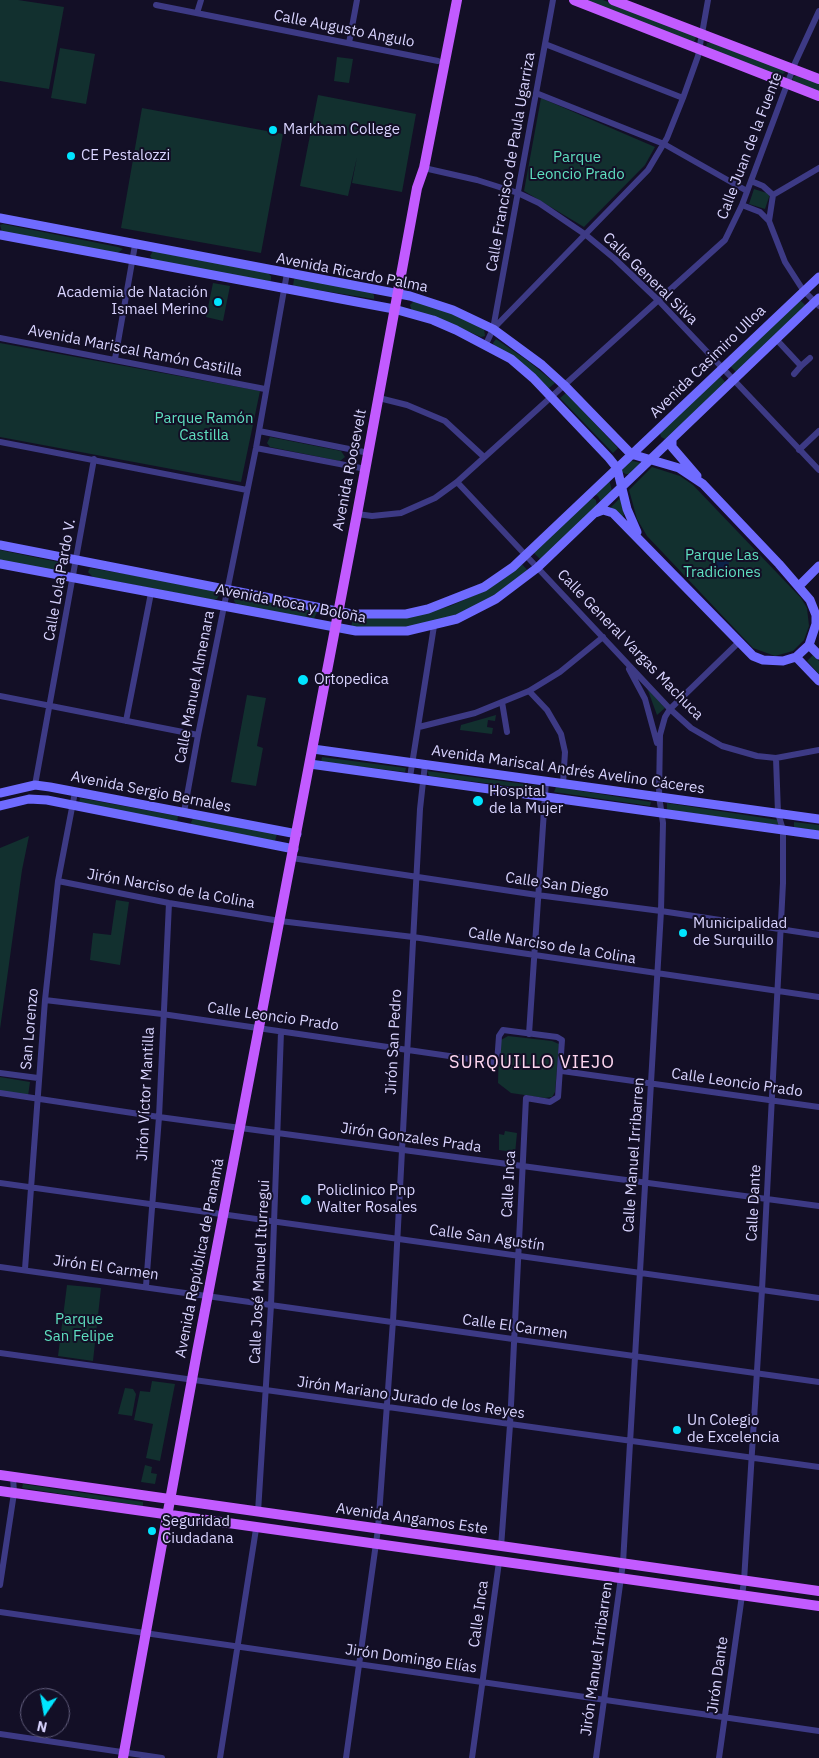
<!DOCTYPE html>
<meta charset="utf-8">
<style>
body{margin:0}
#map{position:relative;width:819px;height:1758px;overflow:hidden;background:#130f26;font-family:"IBM Plex Sans",sans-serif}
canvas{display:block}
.north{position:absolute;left:20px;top:1688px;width:50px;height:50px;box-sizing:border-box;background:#130f26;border:1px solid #625e7d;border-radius:50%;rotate:192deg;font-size:14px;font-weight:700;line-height:20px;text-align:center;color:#d9d4ff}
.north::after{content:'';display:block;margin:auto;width:18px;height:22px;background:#00e5ff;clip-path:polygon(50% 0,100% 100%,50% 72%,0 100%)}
</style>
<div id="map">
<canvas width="819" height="1758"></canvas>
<div class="north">N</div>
</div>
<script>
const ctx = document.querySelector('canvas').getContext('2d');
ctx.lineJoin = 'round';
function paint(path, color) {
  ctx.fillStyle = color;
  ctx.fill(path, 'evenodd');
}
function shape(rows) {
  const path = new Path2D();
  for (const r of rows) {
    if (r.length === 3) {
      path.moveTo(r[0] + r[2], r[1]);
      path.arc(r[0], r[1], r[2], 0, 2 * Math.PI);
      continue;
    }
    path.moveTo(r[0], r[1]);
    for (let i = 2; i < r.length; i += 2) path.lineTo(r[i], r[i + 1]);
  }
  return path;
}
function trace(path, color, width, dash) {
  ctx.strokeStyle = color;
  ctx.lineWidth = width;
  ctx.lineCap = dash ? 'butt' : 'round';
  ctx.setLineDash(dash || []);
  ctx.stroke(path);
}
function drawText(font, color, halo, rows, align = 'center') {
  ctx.font = font + ' "IBM Plex Sans",sans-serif';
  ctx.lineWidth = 4;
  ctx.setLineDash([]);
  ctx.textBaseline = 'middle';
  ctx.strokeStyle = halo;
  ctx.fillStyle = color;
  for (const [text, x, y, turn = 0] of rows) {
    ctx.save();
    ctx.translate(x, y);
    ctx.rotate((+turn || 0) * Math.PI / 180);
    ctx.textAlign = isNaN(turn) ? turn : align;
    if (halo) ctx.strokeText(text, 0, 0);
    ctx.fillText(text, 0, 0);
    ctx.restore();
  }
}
paint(shape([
 [0,0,18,0,64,7,49,89,0,81],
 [582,0,603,0,695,36,696,38,694,42],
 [707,43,712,43,782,69,785,73,778,76,706,47],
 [60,48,95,54,86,104,51,98],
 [337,57,353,59,349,83,334,81],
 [798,75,819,83,819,93,796,84,793,80,793,77],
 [318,95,416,114,402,192,352,183,357,157,348,196,300,186],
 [541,98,655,147,645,165,584,227,524,191],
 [142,108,283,134,261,253,121,228],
 [754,189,770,194,765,209,749,204],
 [3,224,118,247,123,249,116,254,2,232,0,225],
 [153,251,268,273,271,276,271,280,269,283,153,260,150,256],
 [296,278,371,292,374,295,374,299,293,286,294,279],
 [213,283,230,286,223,321,206,317],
 [800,300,807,307,737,373,730,366],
 [414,301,458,315,484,328,485,336,481,337,444,321,412,311,410,305],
 [496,339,528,361,555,383,549,388,494,346,493,343],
 [0,343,260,391,241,482,0,437],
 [720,376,726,383,665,439,661,437,660,433],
 [566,393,618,448,613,453,560,398],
 [270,437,341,451,345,457,340,461,270,447,267,443],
 [629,460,641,463,630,474,626,474,622,472,622,467],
 [652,467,680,476,693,485,801,598,807,608,809,626,804,640,793,651,775,656,753,648,647,536,637,519,629,490],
 [609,479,612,491,601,502,598,496,594,494],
 [593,498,596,500,597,507,541,560,533,552,589,499],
 [620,498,624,514,623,517,609,509],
 [0,550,63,563,65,568,61,573,0,560],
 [521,563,529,572,494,598,446,620,409,628,351,628,353,617,419,615,450,606,482,592],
 [90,568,217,589,219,595,217,599,213,600,93,577,88,572],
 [235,595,314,607,317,612,314,619,237,605,234,601],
 [813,655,819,661,819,674,807,661],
 [647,688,665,708,657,715],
 [247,695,266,698,257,746,263,748,256,786,231,782],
 [496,715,495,721,488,720,487,727,493,728,492,734,460,730,461,725],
 [322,757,406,768,405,772,321,762],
 [427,771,539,786,532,789,429,776],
 [556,787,651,802,650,806,554,792],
 [80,798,178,816,177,823,79,804],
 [667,803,778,820,779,825,667,810],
 [193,818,277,834,275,841,190,825],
 [794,822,819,825,819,831,794,827],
 [29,836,22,870,0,1029,0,848],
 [116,900,129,902,120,965,90,960,93,933,111,935],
 [508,1036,552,1041,559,1044,555,1092,552,1097,545,1098,511,1093,498,1083,499,1044,501,1040],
 [0,1077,30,1082,28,1096,0,1092],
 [505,1131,517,1133,515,1154,512,1157,508,1156,506,1151,499,1150,499,1134,504,1135],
 [67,1285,101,1288,93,1361,58,1356],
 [152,1381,175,1384,160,1461,146,1458,153,1424,134,1420,140,1391,150,1392],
 [125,1388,133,1389,136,1394,132,1416,118,1414],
 [145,1465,152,1467,151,1473,157,1474,155,1484,141,1482],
 [23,1484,143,1502,143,1506,22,1488]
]), '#12302f');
paint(shape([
 [720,562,9]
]), '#0c2248');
trace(shape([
 [156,5,438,61],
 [197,13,201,0],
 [349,43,357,0],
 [545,44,683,98],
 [536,93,664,144,747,191],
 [424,168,477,180,518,193,539,203,586,235,615,259,659,301,819,470],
 [751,181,763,186,773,195,769,221],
 [773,195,819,168],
 [742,205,760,212,769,221,785,262,803,290,819,306],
 [493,329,648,170,667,138,683,98,698,56,708,0],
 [0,338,265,389],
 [776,339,801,366,810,358],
 [486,344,493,329,553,0],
 [115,359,135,245],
 [794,374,801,366],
 [379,398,407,405,445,421,484,457],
 [259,431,369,453],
 [0,442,247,490],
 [256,448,366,469],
 [799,450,819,431],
 [457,482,670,709,691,728,722,746,757,756,776,758,819,750],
 [357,514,372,516,401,513,435,498,457,482,725,240,742,205,795,63,819,11],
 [629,669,645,699,657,743],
 [529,691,547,710,561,734,565,752,563,784],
 [0,696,198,735],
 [502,702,507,732],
 [126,721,151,593],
 [419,727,475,713,529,691,560,672,603,637],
 [410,777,434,626],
 [35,785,94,459],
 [184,812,198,735,256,448,287,273],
 [292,858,537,895,661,911,819,935],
 [58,881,169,903,280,921,413,937,819,997],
 [45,1000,162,1014,497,1063,499,1036,503,1030,557,1037,562,1040,558,1097,550,1102,526,1098,510,1425,501,1547],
 [529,1034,546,781],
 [562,1071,819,1107],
 [0,1073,38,1078],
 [0,1093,159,1117,819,1206],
 [0,1183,819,1298],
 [0,1267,819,1382],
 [25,1269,45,1000,58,881,75,792],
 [146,1286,159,1117,169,903],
 [0,1353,819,1467],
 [258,1512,271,1305,281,1032],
 [0,1585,14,1493,13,1477],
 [0,1612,819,1731],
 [0,1734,162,1758],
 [220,1758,256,1529],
 [346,1758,378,1529,393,1321,420,809,425,764],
 [472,1758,499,1562],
 [596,1758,623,1563,661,911,663,823,659,796,660,735,665,717,670,709,739,642],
 [719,1758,744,1581,762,1290,783,883,783,830,778,813,776,758]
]), '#3d3a85', 6);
trace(shape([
 [0,218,410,296,453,310,493,329,542,365,564,385,631,454,679,468,703,484,779,564,810,600,816,615,816,624,809,645,796,657,783,661,763,660,753,656,613,513,603,510,595,513],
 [0,235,394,309,433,320,456,330,511,359,533,378,609,458,617,468,627,509,637,532],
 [672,439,672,447,697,476],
 [0,545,352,614,406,614,428,609,484,587,513,567,819,277],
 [0,564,356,631,407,631,457,619,496,599,537,568,819,298],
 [799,586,819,566],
 [809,645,819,655],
 [796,657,819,681],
 [313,749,819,819],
 [310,764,819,835],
 [0,793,35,785,50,787,297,834],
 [0,806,29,799,47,800,294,849]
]), '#6f6bff', 9);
trace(shape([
 [574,0,819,96],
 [613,0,819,79],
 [0,1475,819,1591],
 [0,1491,819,1606],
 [123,1758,197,1352,357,514,417,188,424,168,457,0]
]), '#c25bff', 10);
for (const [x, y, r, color] of [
 [273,130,5,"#00e5ff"],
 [71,156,5,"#00e5ff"],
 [218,302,5,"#00e5ff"],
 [303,680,6,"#00e5ff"],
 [478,801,6,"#00e5ff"],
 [683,933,5,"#00e5ff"],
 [306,1200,6,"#00e5ff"],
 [677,1430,5,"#00e5ff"],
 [152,1531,5,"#00e5ff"]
]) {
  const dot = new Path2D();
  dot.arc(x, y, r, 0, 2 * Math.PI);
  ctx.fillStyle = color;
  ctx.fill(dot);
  trace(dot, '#130f26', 2);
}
drawText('15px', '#d9d4ff', '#130f26', [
 ["Calle Augusto Angulo",344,29,11],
 ["Calle Juan de la Fuente",750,146,-69],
 ["Calle Francisco de Paula Ugarriza",511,162,-80],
 ["Avenida Ricardo Palma",352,273,11],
 ["Calle General Silva",650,279,44],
 ["Avenida Mariscal Ramón Castilla",135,351,11],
 ["Avenida Casimiro Ulloa",708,362,-44],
 ["Avenida Roosevelt",350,470,-79],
 ["Calle Lola Pardo V.",60,580,-80],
 ["Avenida Roca y Boloña",291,604,11],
 ["Calle General Vargas Machuca",630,645,46],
 ["Calle Manuel Almenara",195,687,-79],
 ["Avenida Mariscal Andrés Avelino Cáceres",568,770,8],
 ["Avenida Sergio Bernales",151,792,11],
 ["Calle San Diego",557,885,8],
 ["Jirón Narciso de la Colina",171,889,10],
 ["Calle Narciso de la Colina",552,946,9],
 ["Calle Leoncio Prado",273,1017,8],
 ["San Lorenzo",30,1029,-85],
 ["Jirón San Pedro",394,1042,-87],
 ["Calle Leoncio Prado",737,1083,8],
 ["Jirón Víctor Mantilla",146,1094,-87],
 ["Jirón Gonzales Prada",411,1138,8],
 ["Calle Manuel Irribarren",634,1155,-86],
 ["Calle Inca",509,1184,-87],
 ["Calle Dante",754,1203,-87],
 ["Calle San Agustín",487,1238,8],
 ["Avenida República de Panamá",200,1258,-79],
 ["Jirón El Carmen",106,1268,8],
 ["Calle José Manuel Iturregui",260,1272,-87],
 ["Calle El Carmen",515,1327,8],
 ["Jirón Mariano Jurado de los Reyes",411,1398,8],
 ["Avenida Angamos Este",412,1519,8],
 ["Calle Inca",479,1614,-82],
 ["Jirón Domingo Elías",411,1659,8],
 ["Jirón Manuel Irribarren",597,1659,-82],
 ["Jirón Dante",718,1675,-82]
]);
drawText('15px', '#d9d4ff', '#130f26', [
 ["Markham College",283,130],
 ["CE Pestalozzi",81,156],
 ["Academia de Natación",208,293,"right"],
 ["Ismael Merino",208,310,"right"],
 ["Ortopedica",314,680],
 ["Hospital",489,792],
 ["de la Mujer",489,809],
 ["Municipalidad",693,924],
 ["de Surquillo",693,941],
 ["Policlinico Pnp",317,1191],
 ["Walter Rosales",317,1208],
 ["Un Colegio",687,1421],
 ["de Excelencia",687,1438],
 ["Seguridad",162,1522],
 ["Ciudadana",162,1539]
], 'left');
drawText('15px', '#5fe0c0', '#130f26', [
 ["Parque",577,158],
 ["Leoncio Prado",577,175],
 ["Parque Ramón",204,419],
 ["Castilla",204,436],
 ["Parque Las",722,556],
 ["Tradiciones",722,573],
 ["Parque",79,1320],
 ["San Felipe",79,1337]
]);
ctx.letterSpacing = '1px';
drawText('18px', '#ffd6f0', '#130f26', [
 ["SURQUILLO VIEJO",532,1063]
]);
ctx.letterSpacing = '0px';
</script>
